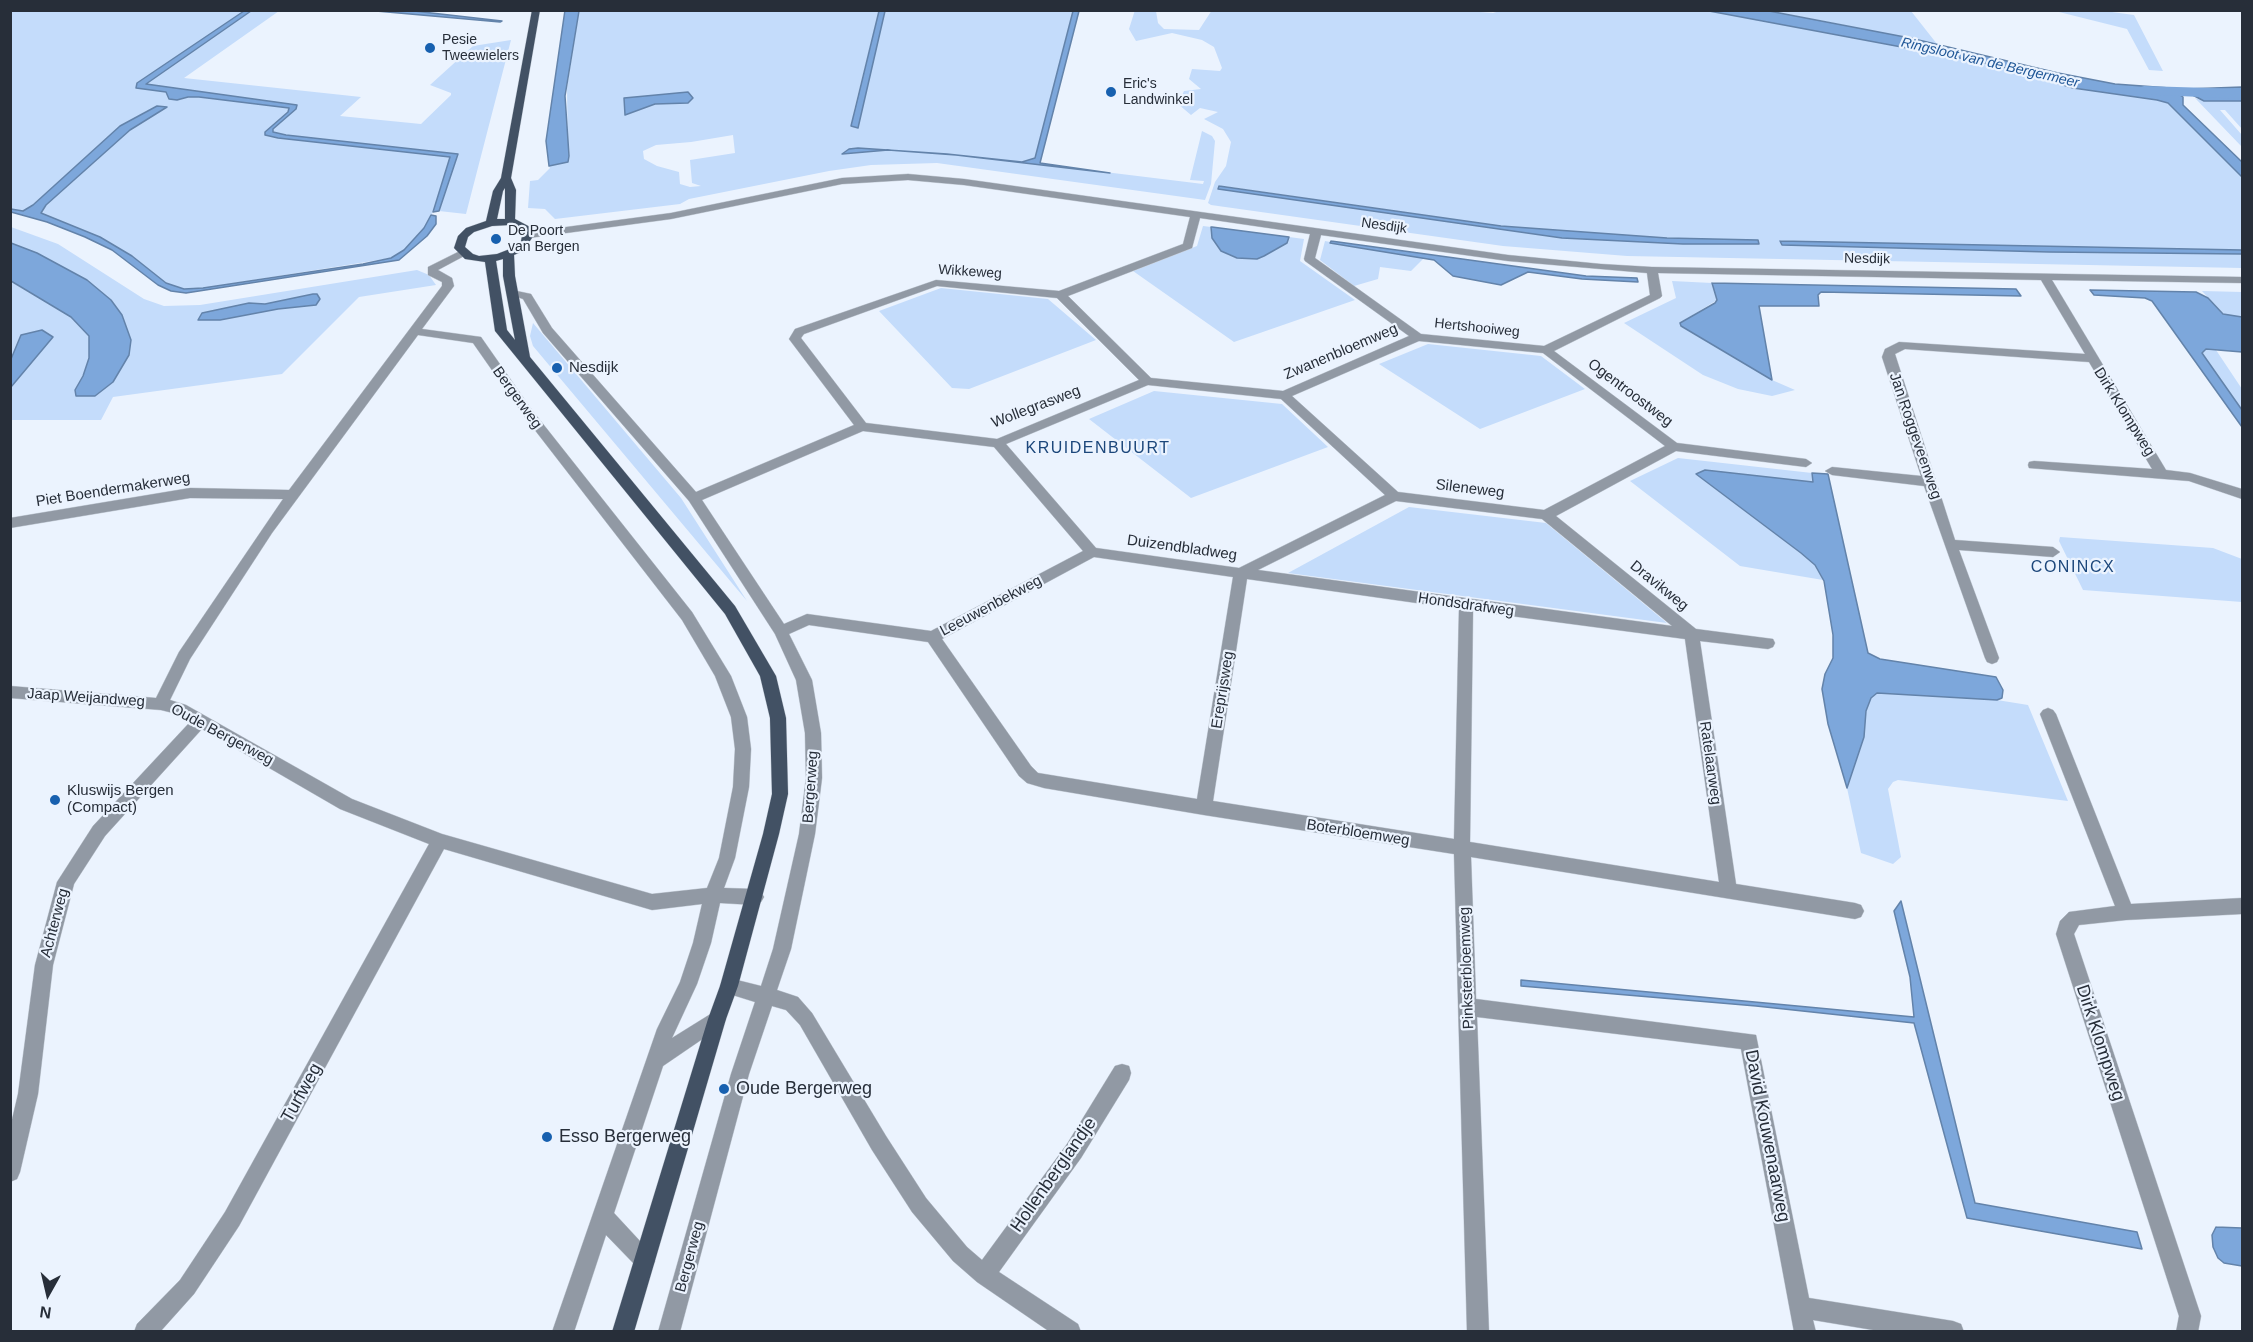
<!DOCTYPE html>
<style>
body{margin:0}
#map{position:relative;width:2253px;height:1342px;overflow:hidden;background:#ebf3fe;font-family:Helvetica,sans-serif}
canvas{display:block}
.frame{position:absolute;inset:0;border:12px solid #272e39;pointer-events:none}
.north{position:absolute;left:18px;top:1264px;width:60px;height:60px;-webkit-text-stroke:4px #ebf3fe;paint-order:stroke;rotate:188deg;font-size:16px;font-weight:700;line-height:24px;text-align:center;color:#272e39}
.north::after{content:'';display:block;margin:auto;width:21px;height:27px;background:#272e39;clip-path:polygon(50% 0,100% 100%,50% 72%,0 100%)}
</style>
<div id="map">
<canvas width="2253" height="1342"></canvas>
<div class="frame"></div>
<div class="north">N</div>
</div>
<script>
const ctx = document.querySelector('canvas').getContext('2d');
ctx.lineJoin = 'round';
function paint(path, color) {
  ctx.fillStyle = color;
  ctx.fill(path, 'evenodd');
}
function shape(rows) {
  const path = new Path2D();
  for (const r of rows) {
    path.moveTo(r[0], r[1]);
    for (let i = 2; i < r.length; i += 2) path.lineTo(r[i], r[i + 1]);
  }
  return path;
}
function trace(path, color, width, dash) {
  ctx.strokeStyle = color;
  ctx.lineWidth = width;
  ctx.lineCap = dash ? 'butt' : 'round';
  ctx.setLineDash(dash || []);
  ctx.stroke(path);
}
function drawText(font, color, halo, rows, align = 'center') {
  ctx.font = font + ' Helvetica,sans-serif';
  ctx.lineWidth = 4.5;
  ctx.setLineDash([]);
  ctx.textBaseline = 'middle';
  ctx.strokeStyle = halo;
  ctx.fillStyle = color;
  for (const [text, x, y, turn = 0] of rows) {
    ctx.save();
    ctx.translate(x, y);
    ctx.rotate((+turn || 0) * Math.PI / 180);
    ctx.textAlign = isNaN(turn) ? turn : align;
    if (halo) ctx.strokeText(text, 0, 0);
    ctx.fillText(text, 0, 0);
    ctx.restore();
  }
}
paint(shape([
 [1135,10,1156,11,1158,23,1164,29,1199,30,1212,10,1455,10,1493,13,1503,10,1709,11,1954,57,2007,68,2073,88,2140,95,2168,103,2242,177,2242,268,1627,256,1503,246,1211,205,1208,203,1215,182,1226,166,1231,142,1223,129,1204,119,1218,112,1200,108,1191,115,1178,104,1184,91,1201,89,1189,79,1192,69,1220,71,1222,68,1214,47,1202,40,1172,33,1136,41,1129,29],
 [1223,186,1501,226,1667,238,1757,240,1759,243,1683,244,1562,238,1218,189],
 [2097,10,2134,15,2163,71,2149,70,2127,29,2055,11],
 [11,11,244,11,137,83,166,92,177,100,188,97,199,97,289,108,288,112,265,132,265,135,278,138,450,157,433,212,424,228,404,250,391,258,203,288,184,289,166,283,132,256,100,237,41,214,46,205,130,130,166,107,120,126,33,205,23,211,11,209],
 [251,11,279,11,184,78,361,97,340,116,421,124,451,95,451,93,430,85,473,46,511,40,466,214,439,211,457,154,286,135,273,132,273,129,296,109,297,105,145,84],
 [579,11,879,11,854,110,852,126,857,127,885,11,1073,11,1035,158,1023,162,1203,184,1204,181,1190,180,1202,131,1212,136,1215,141,1211,184,1205,200,937,163,871,165,829,171,689,199,680,204,555,219,545,209,528,208,530,181,538,180,550,168,549,166,568,162,567,88],
 [733,135,735,153,690,160,692,183,701,186,690,187,680,184,679,172,657,166,644,159,643,151,656,145,691,142],
 [1769,11,1911,11,1937,44,1824,21],
 [2195,98,2204,101,2242,101,2242,129,2225,110,2220,110,2242,135,2242,147],
 [1203,226,1211,227,1212,238,1228,255,1237,258,1257,259,1287,243,1289,237,1304,239,1300,261,1355,300,1234,342,1133,271,1197,246],
 [11,227,58,244,144,299,164,306,200,305,417,270,429,275,436,285,359,297,282,374,113,397,101,420,11,420,10,281,71,317,89,336,89,358,83,376,75,390,95,396,113,382,129,355,131,340,87,280,37,253,11,243],
 [1325,241,1360,248,1424,258,1411,271,1380,267,1378,279,1354,286,1320,260],
 [1672,281,1712,283,1717,300,1680,323,1681,326,1772,380,1795,390,1772,396,1738,389,1703,375,1624,323,1676,298],
 [941,288,1048,299,1096,340,969,389,952,388,879,311],
 [2202,291,2242,292,2242,317,2223,314],
 [533,323,681,498,747,601,533,346,530,336],
 [1428,344,1541,356,1585,389,1480,429,1379,364],
 [2206,349,2216,350,2242,389,2242,410,2202,353],
 [1154,391,1282,404,1328,447,1191,498,1089,419],
 [1678,458,1812,473,1814,482,1705,470,1696,474,1801,553,1815,565,1823,580,1740,566,1630,481],
 [1409,507,1546,523,1667,623,1288,573],
 [2060,537,2213,548,2242,559,2242,602,2083,590,2059,541],
 [1877,693,1997,700,2028,705,2068,801,1898,780,1893,782,1888,789,1901,857,1893,864,1861,853,1847,788,1864,737,1866,711,1871,698]
]), '#c4dcfb');
const water = shape([
 [565,10,579,11,565,96,569,156,568,162,549,166,546,141,565,10],
 [244,11,251,11,146,84,297,105,296,109,273,129,273,132,286,135,458,154,439,211,433,212,450,157,278,138,265,135,265,132,288,112,289,108,199,97,188,97,177,100,169,99,166,92,136,88,137,83,244,11],
 [376,11,414,11,502,21,500,22,376,11],
 [879,11,885,11,858,128,851,126,879,11],
 [1073,11,1079,11,1040,163,1110,173,956,155,888,150,842,154,849,149,858,148,947,154,1022,162,1035,158,1073,11],
 [1709,11,1769,11,1910,38,2058,73,2115,84,2170,88,2183,97,2183,105,2242,162,2242,177,2168,103,2157,100,2073,88,2007,68,1955,57,1709,11],
 [2242,87,2242,101,2204,101,2185,91,2186,89,2242,87],
 [688,92,693,98,688,103,655,104,625,115,624,98,688,92],
 [157,106,167,107,130,130,46,205,41,213,100,237,132,256,166,283,184,289,203,288,363,264,391,258,404,250,424,228,431,215,436,216,436,224,427,236,399,260,186,293,171,291,158,285,112,250,85,237,47,222,11,212,11,209,23,211,33,205,120,126,157,106],
 [1219,186,1501,226,1667,238,1758,240,1759,244,1683,244,1562,238,1218,189,1219,186],
 [1211,227,1212,227,1289,237,1287,243,1264,256,1257,259,1237,258,1221,251,1212,238,1211,227],
 [1331,241,1586,276,1637,278,1638,282,1582,279,1528,272,1501,285,1453,276,1434,260,1360,248,1330,243,1331,241],
 [1780,241,2242,250,2242,254,2049,252,1782,245,1780,241],
 [11,243,37,253,87,280,111,300,122,315,131,340,129,355,113,382,95,396,76,396,75,390,83,376,89,358,89,336,71,317,11,281,11,243],
 [1712,283,2016,289,2021,296,1821,292,1818,295,1819,306,1759,306,1772,380,1681,326,1680,323,1715,303,1717,300,1712,283],
 [2090,290,2196,292,2208,298,2223,314,2242,317,2242,352,2206,349,2202,353,2242,410,2242,427,2152,301,2145,298,2094,295,2090,290],
 [313,294,317,294,320,299,316,305,278,309,220,320,198,320,202,313,249,303,265,304,313,294],
 [42,330,53,337,11,387,11,359,21,335,42,330],
 [1705,470,1813,482,1812,473,1828,474,1868,653,1880,659,1996,677,2003,690,2002,698,1997,700,1877,693,1871,698,1866,711,1864,737,1847,788,1828,724,1822,689,1825,674,1833,658,1833,635,1824,581,1815,565,1801,553,1696,474,1705,470],
 [1901,901,1975,1203,2137,1232,2142,1249,1967,1218,1914,1023,1756,1006,1521,986,1521,980,1914,1017,1910,977,1894,911,1901,901],
 [2216,1227,2242,1228,2242,1266,2224,1263,2218,1258,2213,1247,2212,1235,2216,1227]
]);
paint(water, '#7da7db');
trace(water, '#6383aa', 1.5);
paint(shape([
 [2144,86,2242,89,2242,99,2138,94,2136,91,2138,88,2144,86]
]), '#7da7db');
const minor = shape([
 [908,174,964,179,1508,255,1601,264,1652,267,2242,277,2242,283,2052,280,2166,470,2190,473,2242,489,2242,499,2189,481,2029,468,2028,465,2029,462,2034,461,2152,469,2089,362,1905,349,1895,354,1955,540,2053,547,2060,552,2053,557,1959,550,1999,658,1997,662,1992,664,1987,662,1985,658,1924,486,1832,475,1825,471,1832,467,1921,476,1882,357,1885,349,1899,342,2085,354,2041,280,1658,273,1662,296,1660,298,1554,351,1677,443,1806,459,1812,463,1806,467,1676,451,1556,516,1696,629,1773,639,1775,643,1773,647,1768,649,1700,641,1736,884,1855,903,1861,905,1864,911,1861,917,1855,919,1471,857,1476,999,1756,1035,1809,1298,1953,1321,1961,1324,1964,1332,1885,1332,1813,1320,1816,1332,1794,1332,1741,1049,1477,1017,1489,1332,1467,1332,1454,854,1204,815,1044,788,1027,783,1019,776,928,642,809,625,789,634,812,680,821,733,822,778,815,834,791,949,777,990,798,997,812,1013,886,1136,926,1198,967,1247,982,1260,1067,1144,1115,1066,1122,1064,1129,1066,1131,1073,1129,1080,1081,1158,999,1272,1078,1324,1081,1332,1050,1332,977,1282,953,1261,912,1212,872,1150,800,1025,786,1010,772,1006,749,1074,680,1332,658,1332,731,1074,755,1002,723,992,720,986,723,980,729,978,761,986,773,949,799,834,806,778,805,733,796,680,775,634,689,501,543,333,523,299,506,293,512,290,531,294,552,328,696,492,854,425,789,339,795,329,936,280,1059,291,1183,244,1190,217,964,185,908,180,842,184,671,219,529,238,524,235,529,232,671,213,842,178,908,174],
 [1200,218,1310,234,1304,259,1305,261,1409,336,1283,391,1151,378,1068,296,1192,248,1200,218],
 [1321,235,1508,261,1647,273,1650,295,1544,346,1421,334,1315,258,1321,235],
 [937,286,1057,298,1139,380,997,439,866,423,801,338,804,334,937,286],
 [1419,341,1543,353,1665,446,1544,510,1398,492,1292,396,1419,341],
 [1148,385,1281,399,1385,495,1239,568,1096,548,1006,444,1148,385],
 [863,431,994,447,1083,551,931,631,807,614,784,624,702,500,863,431],
 [1396,501,1542,519,1672,626,1258,570,1396,501],
 [1094,557,1233,577,1197,799,1038,773,1031,766,942,639,1094,557],
 [1247,579,1459,609,1454,839,1213,801,1247,579],
 [1473,611,1685,639,1719,882,1470,842,1473,611],
 [462,250,466,251,466,255,438,270,452,278,454,286,422,329,481,337,532,410,692,612,731,676,747,717,751,749,749,787,735,858,724,888,755,889,761,892,764,897,761,902,755,905,720,903,711,943,697,984,672,1038,717,1010,723,1013,726,1019,723,1025,663,1066,614,1213,652,1254,655,1261,652,1268,645,1271,638,1268,606,1235,574,1332,552,1332,657,1029,680,982,693,943,702,904,652,910,444,849,239,1226,194,1294,160,1332,134,1332,137,1324,180,1280,225,1212,429,844,340,809,202,729,105,836,74,884,53,965,38,1094,20,1172,17,1179,10,1182,10,1128,18,1094,35,965,57,882,93,826,190,722,177,714,161,710,10,698,10,686,156,698,179,652,283,499,190,498,10,528,10,518,190,488,289,490,442,286,442,282,428,275,428,267,462,250],
 [418,335,473,343,524,416,682,620,715,676,731,717,735,749,733,787,719,858,707,888,652,894,442,834,352,799,186,705,170,700,190,659,272,533,418,335],
 [2048,708,2053,710,2056,714,2131,904,2242,898,2242,914,2126,920,2079,925,2074,934,2201,1316,2198,1332,2176,1332,2179,1316,2056,934,2060,921,2069,912,2115,906,2040,714,2043,710,2048,708]
]);
const major = shape([
 [532,10,540,10,511,178,516,190,515,219,532,228,534,235,523,251,514,255,515,276,530,357,735,606,776,676,786,718,788,794,779,834,738,986,726,1019,634,1332,612,1332,708,1019,720,986,763,834,772,794,770,718,760,676,725,614,495,331,485,262,465,259,454,248,458,236,466,228,486,221,493,191,501,178,532,10],
 [505,188,505,219,497,219,503,191,505,188],
 [510,225,523,231,521,241,515,247,497,254,479,256,473,254,465,247,468,237,474,232,492,226,510,225],
 [503,259,503,276,515,340,507,330,496,261,503,259]
]);
trace(minor, '#c8d0db', 1);
trace(major, '#c8d0db', 1);
paint(minor, '#9199a4');
paint(major, '#425164');
for (const [x, y, r, color] of [
 [430,48,6,"#1760af"],
 [1111,92,6,"#1760af"],
 [496,239,6,"#1760af"],
 [557,368,6,"#1760af"],
 [55,800,6,"#1760af"],
 [724,1089,6,"#1760af"],
 [547,1137,6,"#1760af"]
]) {
  const dot = new Path2D();
  dot.arc(x, y, r, 0, 2 * Math.PI);
  ctx.fillStyle = color;
  ctx.fill(dot);
  trace(dot, '#ebf3fe', 2);
}
drawText('14px', '#272e39', '#ebf3fe', [
 ["Pesie",442,40],
 ["Tweewielers",442,56],
 ["Eric's",1123,84],
 ["Landwinkel",1123,100],
 ["De Poort",508,231],
 ["van Bergen",508,247]
], 'left');
drawText('italic 14px', '#205797', '#ebf3fe', [
 ["Ringsloot van de Bergermeer",1990,63,13]
]);
drawText('14px', '#272e39', '#ebf3fe', [
 ["Nesdijk",1384,226,8],
 ["Nesdijk",1867,259,1],
 ["Wikkeweg",970,272,4],
 ["Hertshooiweg",1477,328,6]
]);
drawText('15px', '#272e39', '#ebf3fe', [
 ["Zwanenbloemweg",1341,352,-23],
 ["Ogentroostweg",1630,393,37],
 ["Bergerweg",517,398,54],
 ["Wollegrasweg",1036,407,-21],
 ["Dirk Klompweg",2124,412,58],
 ["Jan Roggeveenweg",1915,436,71],
 ["Sileneweg",1470,489,7],
 ["Piet Boendermakerweg",113,490,-9],
 ["Duizendbladweg",1182,548,8],
 ["Dravikweg",1659,586,39],
 ["Hondsdrafweg",1466,605,8],
 ["Leeuwenbekweg",991,606,-28],
 ["Ereprijsweg",1223,690,-81],
 ["Jaap Weijandweg",86,698,4],
 ["Oude Bergerweg",222,735,28],
 ["Ratelaarweg",1710,763,82],
 ["Bergerweg",811,787,-86],
 ["Boterbloemweg",1358,833,9],
 ["Achterweg",55,923,-75],
 ["Pinksterbloemweg",1467,968,-92],
 ["Bergerweg",690,1257,-75]
]);
drawText('15px', '#272e39', '#ebf3fe', [
 ["Nesdijk",569,368],
 ["Kluswijs Bergen",67,791],
 ["(Compact)",67,808]
], 'left');
ctx.letterSpacing = '1.5px';
drawText('16px', '#1c477b', '#ebf3fe', [
 ["KRUIDENBUURT",1098,449],
 ["CONINCX",2073,568]
]);
ctx.letterSpacing = '0px';
drawText('18px', '#272e39', '#ebf3fe', [
 ["Dirk Klompweg",2100,1043,72],
 ["Turfweg",302,1093,-61],
 ["David Kouwenaarweg",1767,1136,79],
 ["Hollenberglandje",1054,1175,-55]
]);
drawText('18px', '#272e39', '#ebf3fe', [
 ["Oude Bergerweg",736,1089],
 ["Esso Bergerweg",559,1137]
], 'left');
</script>
